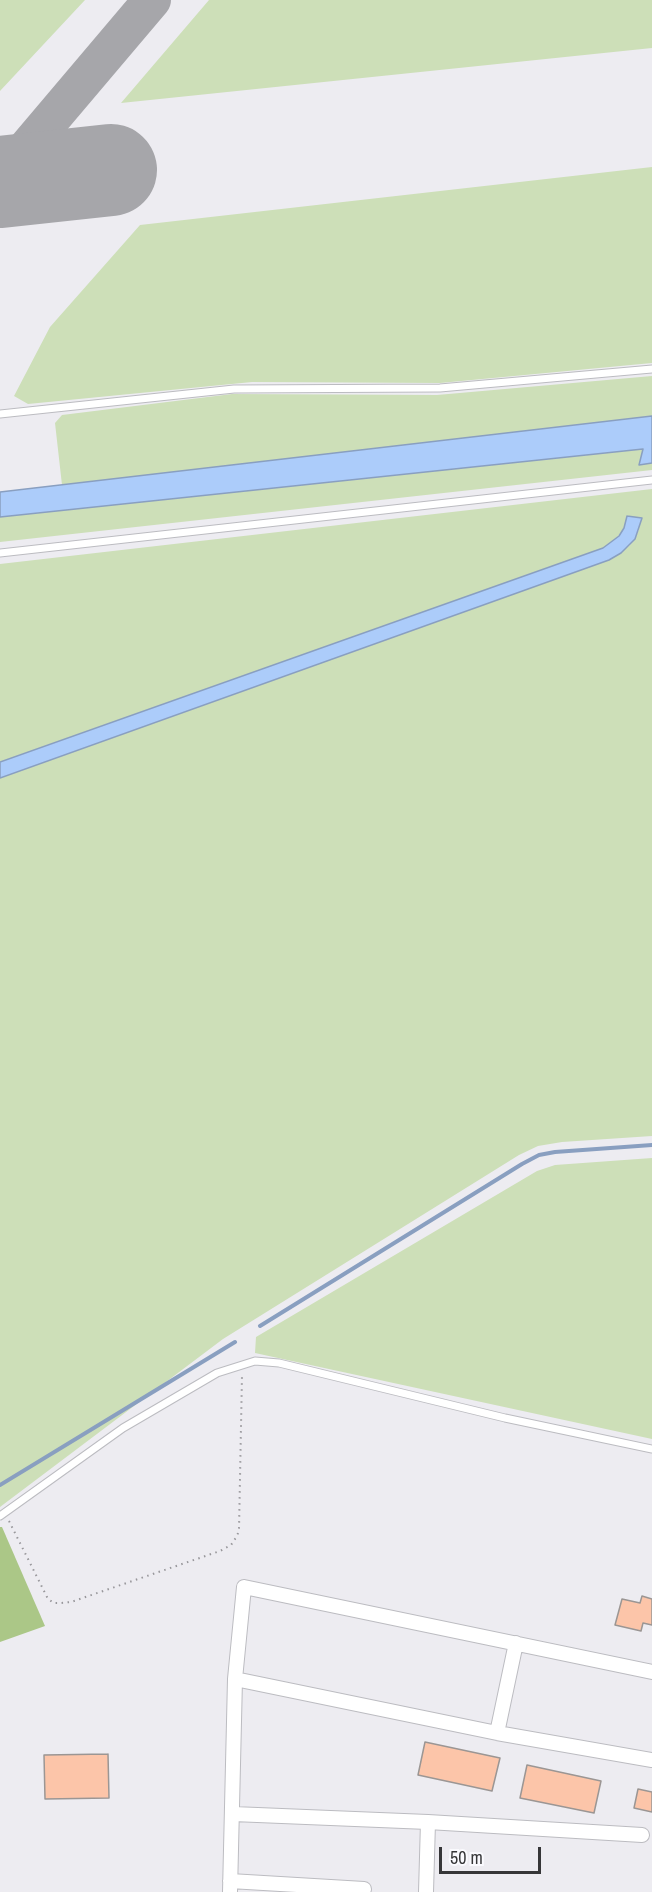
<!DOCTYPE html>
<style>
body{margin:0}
#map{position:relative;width:652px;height:1892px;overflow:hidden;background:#edecf1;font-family:"Archivo Narrow",sans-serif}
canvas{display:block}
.scale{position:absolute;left:439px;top:1847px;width:102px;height:27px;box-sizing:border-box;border:3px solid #363638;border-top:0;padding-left:8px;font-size:18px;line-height:21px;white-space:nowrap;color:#363638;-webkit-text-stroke:4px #fafafe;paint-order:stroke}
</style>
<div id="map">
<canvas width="652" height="1892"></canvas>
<div class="scale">50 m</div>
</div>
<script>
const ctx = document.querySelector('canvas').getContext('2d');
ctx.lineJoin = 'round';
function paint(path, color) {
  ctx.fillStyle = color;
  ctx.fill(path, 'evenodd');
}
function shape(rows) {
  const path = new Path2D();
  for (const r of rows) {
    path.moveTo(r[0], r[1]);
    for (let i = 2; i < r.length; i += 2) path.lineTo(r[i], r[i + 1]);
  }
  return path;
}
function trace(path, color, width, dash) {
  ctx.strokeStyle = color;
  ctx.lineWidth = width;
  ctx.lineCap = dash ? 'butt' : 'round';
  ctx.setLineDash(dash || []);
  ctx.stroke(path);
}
paint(shape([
 [0,0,85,0,0,91],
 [209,0,652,0,652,48,121,103],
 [652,167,652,363,440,383,252,382,28,404,14,396,50,327,140,225],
 [652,376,652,416,62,485,55,423,62,415,232,394,437,395],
 [644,449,640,464,652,463,652,470,0,542,0,517],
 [652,489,652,1136,562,1142,538,1146,519,1155,223,1339,0,1507,0,778,609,560,629,546,635,539,639,529,624,528,614,542,603,548,0,762,0,564],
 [652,1158,652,1439,255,1353,256,1337,537,1171,555,1165]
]), '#cddfb8');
paint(shape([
 [0,1527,2,1527,45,1626,0,1642]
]), '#abc787');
const water = shape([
 [652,416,652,463,639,465,643,449,0,517,0,492,652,416],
 [627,516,642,518,635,539,621,553,609,560,0,778,0,762,603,548,619,536,624,528,627,516]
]);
paint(water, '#acccfa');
trace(water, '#899fc0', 1.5);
trace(shape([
 [260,1326,522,1164,539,1155,555,1152,652,1145],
 [0,1485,235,1342]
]), '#899fc0', 4);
trace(shape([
 [0,170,25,150,152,0]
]), '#a6a6aa', 38);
trace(shape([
 [0,182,111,170]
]), '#a6a6aa', 92);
const building = shape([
 [642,1596,652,1599,652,1625,643,1623,641,1631,615,1625,622,1599,640,1603,642,1596],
 [425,1742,500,1758,492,1791,418,1775,425,1742],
 [108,1754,109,1798,45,1799,44,1755,108,1754],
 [527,1765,601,1781,594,1813,520,1798,527,1765],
 [638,1789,652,1792,652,1812,634,1808,638,1789]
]);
paint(building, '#fcc5a9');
trace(building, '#9b9694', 1.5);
const lane = shape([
 [0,414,234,389,440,388,652,369],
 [0,553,652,480],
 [0,1516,123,1428,217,1373,255,1361,279,1363,505,1418,652,1449]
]);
const street = shape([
 [235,1679,497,1733,652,1760],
 [497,1733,516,1643],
 [233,1814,428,1822,642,1835],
 [230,1881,364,1889],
 [230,1892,235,1679,244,1587,652,1672],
 [426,1892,428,1822]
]);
trace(lane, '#bcbcc1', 9);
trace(street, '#bcbcc1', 16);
trace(shape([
 [9,1521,48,1599,54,1603,61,1603,71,1602,220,1551,231,1545,237,1536,239,1530,242,1375]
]), '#98979b', 2, [1.5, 4.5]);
trace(lane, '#fff', 7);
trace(street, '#fff', 14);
</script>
